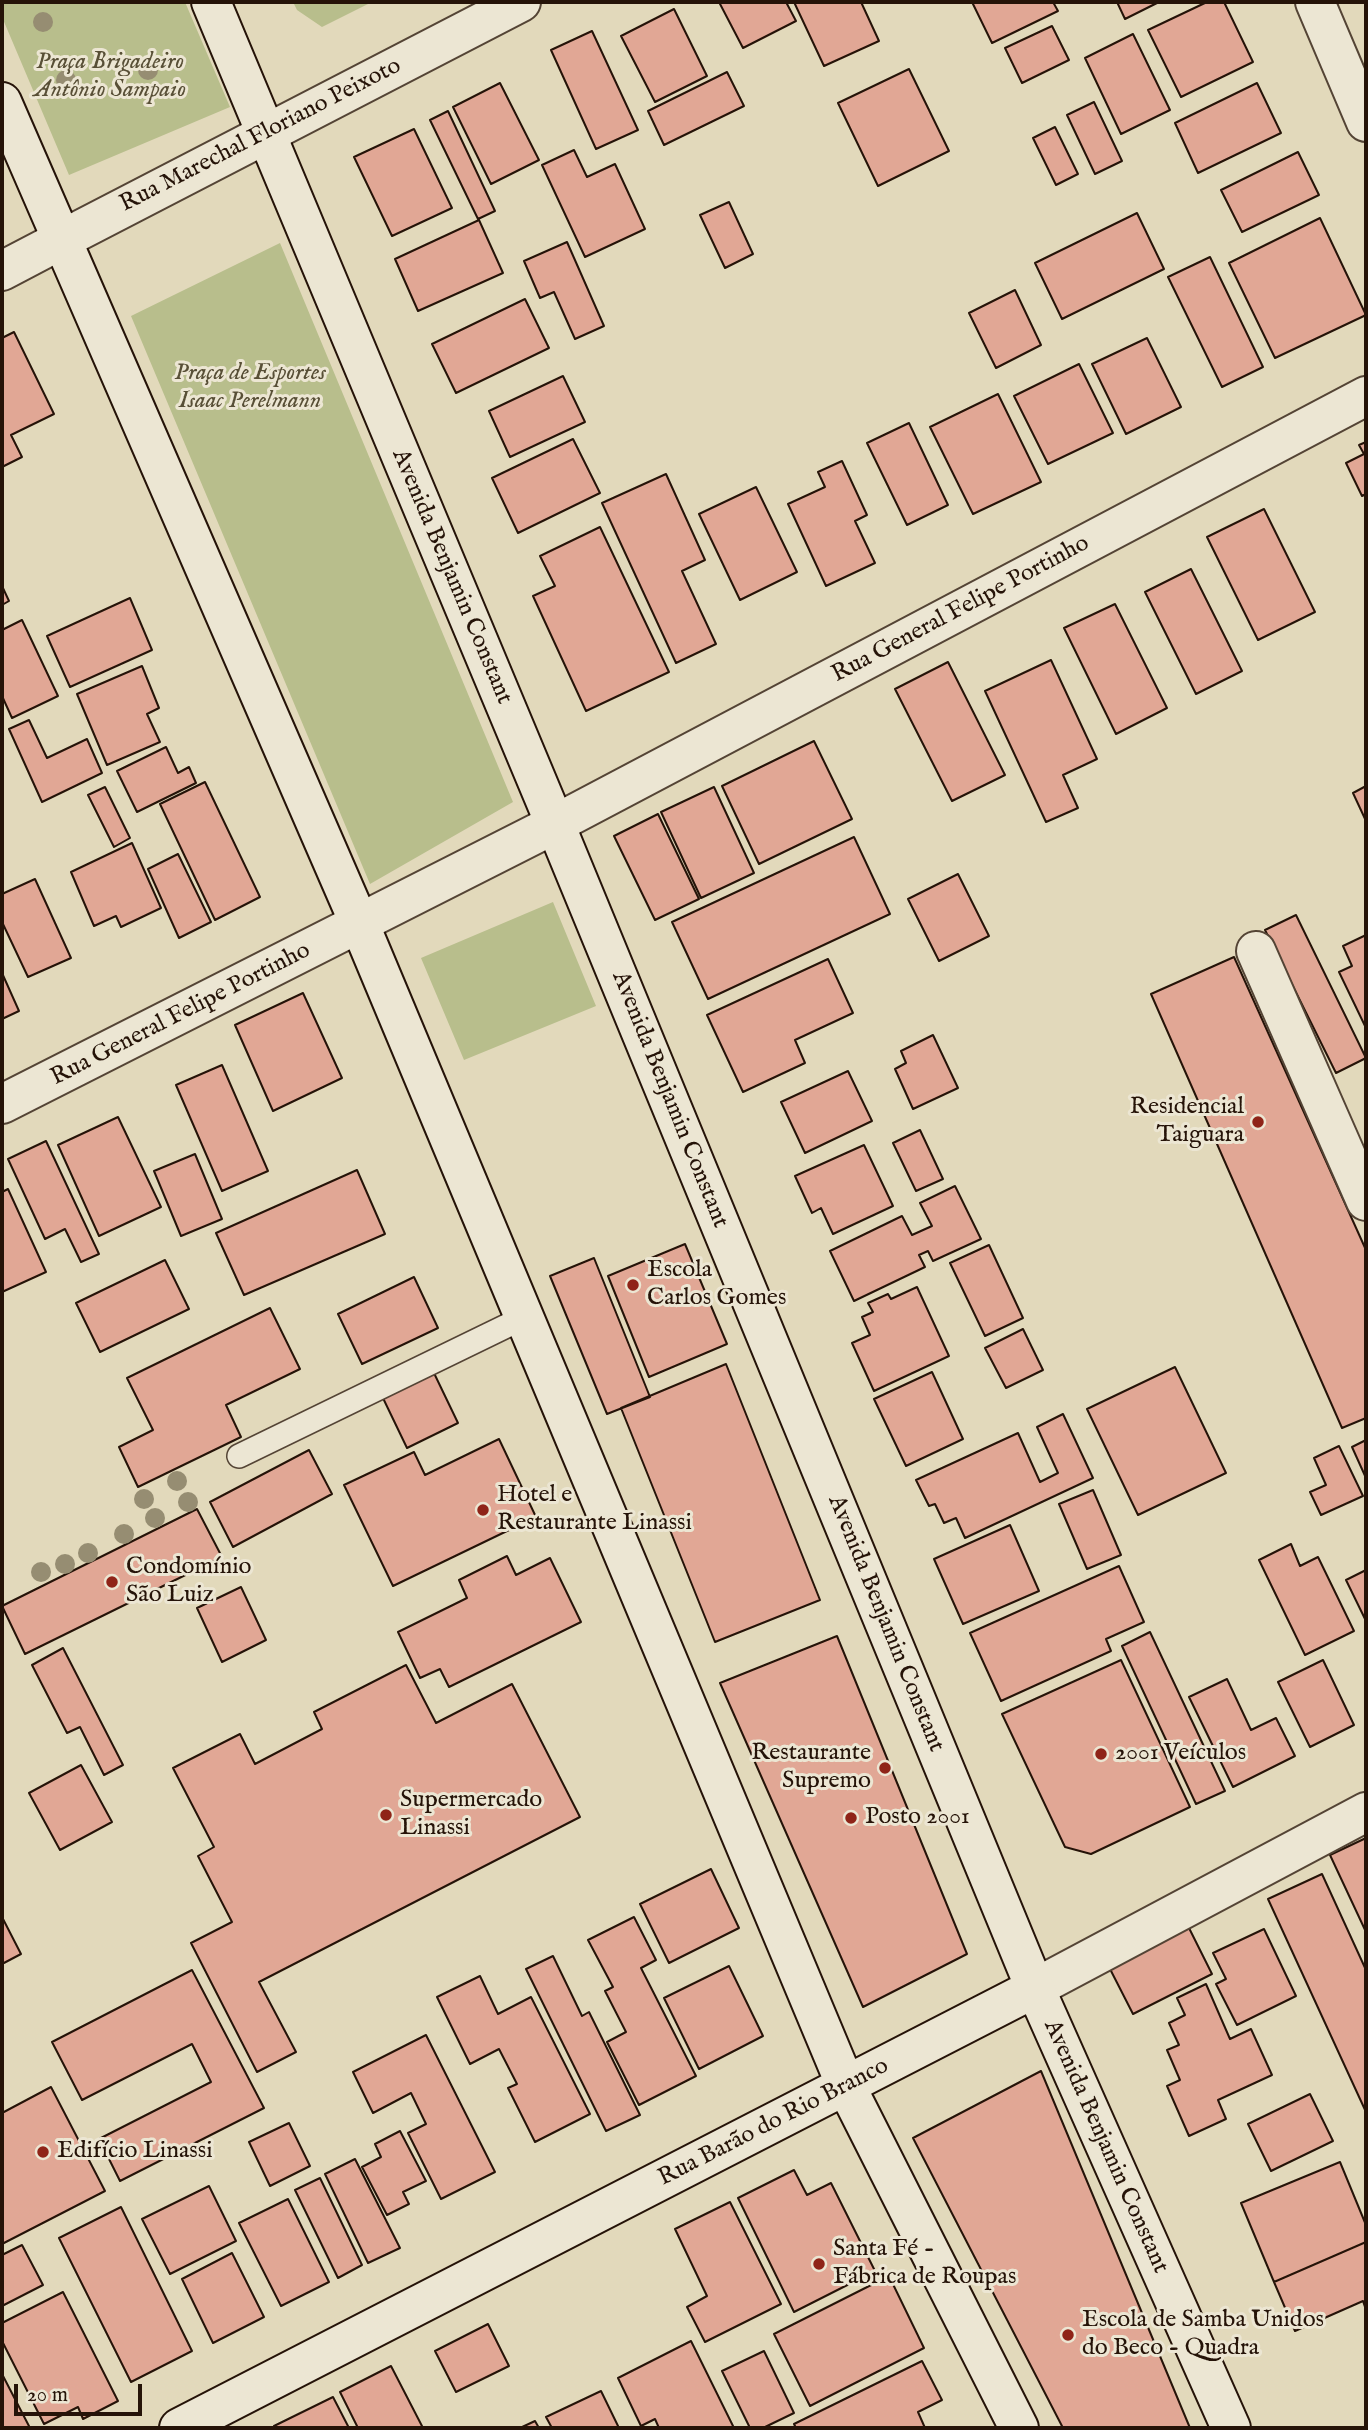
<!DOCTYPE html>
<meta charset="utf-8">
<style>
body{margin:0}
#map{position:relative;width:1368px;height:2430px;overflow:hidden;background:#e2d9bb;font-family:"IM FELL English",serif}
canvas{display:block}
.frame{position:absolute;inset:0;border:4px solid #251308;pointer-events:none}
.scale{position:absolute;left:14px;top:2384px;width:128px;height:32px;box-sizing:border-box;border:4px solid #251308;border-top:0;padding-left:9px;font-size:21px;line-height:24px;white-space:nowrap;color:#251308;-webkit-text-stroke:5px #ece6d3;paint-order:stroke}
</style>
<div id="map">
<canvas width="1368" height="2430"></canvas>
<div class="frame"></div>
<div class="scale">20 m</div>
</div>
<script>
const ctx = document.querySelector('canvas').getContext('2d');
ctx.lineJoin = 'round';
function paint(path, color) {
  ctx.fillStyle = color;
  ctx.fill(path, 'evenodd');
}
function shape(rows) {
  const path = new Path2D();
  for (const r of rows) {
    path.moveTo(r[0], r[1]);
    for (let i = 2; i < r.length; i += 2) path.lineTo(r[i], r[i + 1]);
  }
  return path;
}
function trace(path, color, width, dash) {
  ctx.strokeStyle = color;
  ctx.lineWidth = width;
  ctx.lineCap = dash ? 'butt' : 'round';
  ctx.setLineDash(dash || []);
  ctx.stroke(path);
}
function drawText(font, color, halo, rows, align = 'center') {
  ctx.font = font + ' "IM FELL English",serif';
  ctx.lineWidth = 6;
  ctx.setLineDash([]);
  ctx.textBaseline = 'middle';
  ctx.strokeStyle = halo;
  ctx.fillStyle = color;
  for (const [text, x, y, turn = 0] of rows) {
    ctx.save();
    ctx.translate(x, y);
    ctx.rotate((+turn || 0) * Math.PI / 180);
    ctx.textAlign = isNaN(turn) ? turn : align;
    if (halo) ctx.strokeText(text, 0, 0);
    ctx.fillText(text, 0, 0);
    ctx.restore();
  }
}
paint(shape([
 [2,2,185,2,230,107,69,175,2,17],
 [293,2,372,2,322,27,297,10],
 [280,243,513,802,370,884,131,316],
 [553,902,596,1006,464,1060,421,958]
]), '#b8be8c');
const building = shape([
 [719,2,786,2,796,21,743,48,719,2],
 [794,2,861,2,879,41,824,66,794,2],
 [972,2,1053,2,1058,11,992,43,972,2],
 [1117,2,1159,2,1125,19,1117,2],
 [1207,2,1224,2,1253,62,1181,97,1148,30,1207,2],
 [674,9,707,76,655,102,621,36,674,9],
 [1052,26,1069,60,1022,83,1005,48,1052,26],
 [592,31,638,130,596,149,551,50,592,31],
 [1133,34,1170,110,1121,134,1085,58,1133,34],
 [909,69,949,151,878,186,838,103,909,69],
 [727,72,744,106,664,145,648,111,727,72],
 [500,83,539,160,491,184,453,107,500,83],
 [1257,83,1281,133,1198,173,1175,123,1257,83],
 [1094,102,1122,161,1095,174,1067,115,1094,102],
 [448,111,495,211,478,219,430,120,448,111],
 [1055,127,1078,174,1056,185,1033,138,1055,127],
 [414,129,452,208,392,236,354,157,414,129],
 [574,150,587,177,615,164,645,229,585,257,542,165,574,150],
 [1298,152,1319,195,1242,232,1221,190,1298,152],
 [729,202,753,254,725,268,700,215,729,202],
 [1137,213,1164,269,1062,319,1035,263,1137,213],
 [1320,218,1366,315,1275,358,1229,263,1320,218],
 [479,220,503,273,418,311,395,259,479,220],
 [567,242,604,326,575,339,554,292,540,298,524,261,567,242],
 [1210,257,1263,367,1222,387,1168,277,1210,257],
 [1015,290,1041,345,996,368,969,313,1015,290],
 [525,299,549,348,456,393,432,344,525,299],
 [14,332,54,414,11,435,22,457,2,467,2,338,14,332],
 [1147,338,1181,407,1126,434,1092,364,1147,338],
 [1079,364,1113,433,1048,464,1014,396,1079,364],
 [563,376,585,422,510,457,489,411,563,376],
 [998,394,1041,482,973,514,930,427,998,394],
 [909,423,948,505,907,525,867,443,909,423],
 [573,439,600,493,518,533,492,478,573,439],
 [1366,442,1366,494,1362,496,1346,463,1364,454,1359,445,1366,442],
 [842,461,867,515,855,521,875,563,826,586,788,504,825,487,818,472,842,461],
 [666,474,705,560,682,571,716,644,676,663,602,503,666,474],
 [756,487,797,572,740,600,699,514,756,487],
 [1264,509,1315,612,1258,640,1207,537,1264,509],
 [600,527,669,672,586,711,533,596,555,586,540,556,600,527],
 [1191,569,1242,671,1196,694,1145,592,1191,569],
 [2,586,9,601,2,605,2,586],
 [130,598,152,650,70,687,47,636,130,598],
 [1115,604,1167,708,1116,734,1064,628,1115,604],
 [22,620,58,696,12,718,2,696,2,630,22,620],
 [1051,660,1097,759,1063,775,1078,808,1046,822,985,691,1051,660],
 [948,662,1005,775,952,801,895,689,948,662],
 [142,666,159,708,147,714,160,742,107,765,77,694,142,666],
 [29,720,47,758,87,739,102,773,42,802,9,729,29,720],
 [814,741,852,819,759,864,722,786,814,741],
 [166,747,178,773,189,767,196,783,137,812,117,771,166,747],
 [205,782,260,897,215,920,160,804,205,782],
 [1366,786,1366,821,1353,793,1366,786],
 [105,787,130,838,114,847,88,795,105,787],
 [714,787,754,873,701,898,661,812,714,787],
 [658,814,699,899,655,920,614,836,658,814],
 [854,837,890,914,708,999,672,922,854,837],
 [132,843,161,908,121,927,116,916,94,926,71,872,132,843],
 [178,854,211,922,179,938,148,869,178,854],
 [958,874,989,936,939,961,908,899,958,874],
 [35,879,71,958,28,977,2,922,2,894,35,879],
 [1296,915,1366,1058,1336,1073,1265,930,1296,915],
 [1366,935,1366,1028,1339,972,1352,966,1343,946,1366,935],
 [1234,957,1366,1250,1366,1418,1342,1428,1151,994,1234,957],
 [828,959,853,1013,795,1040,805,1063,743,1092,707,1015,828,959],
 [2,973,19,1011,2,1019,2,973],
 [303,993,342,1078,273,1111,235,1025,303,993],
 [933,1035,958,1088,913,1109,895,1069,906,1063,901,1051,933,1035],
 [222,1065,268,1171,222,1191,176,1085,222,1065],
 [848,1071,872,1121,805,1153,781,1102,848,1071],
 [118,1117,161,1207,99,1236,58,1145,118,1117],
 [920,1130,943,1179,916,1191,893,1143,920,1130],
 [46,1141,99,1254,81,1262,65,1229,45,1239,8,1159,46,1141],
 [864,1145,893,1206,833,1234,821,1208,812,1213,795,1176,864,1145],
 [195,1154,222,1219,181,1236,154,1171,195,1154],
 [357,1170,385,1234,244,1295,216,1233,357,1170],
 [955,1186,981,1239,933,1261,928,1251,919,1255,925,1267,854,1301,830,1251,902,1216,912,1235,932,1226,920,1203,955,1186],
 [8,1189,46,1272,2,1292,2,1192,8,1189],
 [685,1244,727,1344,649,1377,608,1276,685,1244],
 [989,1245,1023,1318,985,1336,950,1263,989,1245],
 [594,1258,650,1397,607,1414,550,1276,594,1258],
 [165,1260,189,1309,100,1352,76,1303,165,1260],
 [414,1277,438,1328,362,1364,338,1314,414,1277],
 [917,1287,949,1356,874,1391,852,1343,870,1335,862,1317,873,1312,868,1303,888,1294,891,1299,917,1287],
 [270,1308,300,1369,226,1405,241,1437,138,1487,119,1447,153,1430,127,1378,270,1308],
 [1023,1329,1043,1370,1006,1388,985,1348,1023,1329],
 [726,1364,820,1600,715,1642,621,1408,726,1364],
 [1175,1367,1226,1473,1138,1515,1087,1409,1175,1367],
 [433,1371,458,1423,407,1448,382,1396,433,1371],
 [932,1372,963,1439,906,1466,874,1399,932,1372],
 [1063,1414,1093,1478,965,1538,956,1518,944,1523,935,1504,929,1506,916,1480,1018,1433,1040,1482,1058,1473,1037,1427,1063,1414],
 [499,1439,536,1517,393,1586,344,1485,414,1452,425,1475,499,1439],
 [1366,1440,1366,1478,1352,1447,1366,1440],
 [1339,1446,1363,1496,1321,1515,1310,1492,1326,1485,1314,1458,1339,1446],
 [309,1450,332,1494,233,1547,210,1502,309,1450],
 [1093,1490,1121,1555,1087,1569,1059,1504,1093,1490],
 [197,1509,222,1557,25,1654,2,1606,197,1509],
 [1010,1525,1039,1591,963,1624,934,1559,1010,1525],
 [1291,1544,1300,1566,1318,1557,1354,1631,1305,1655,1259,1560,1291,1544],
 [507,1556,516,1575,550,1558,581,1622,449,1687,440,1669,420,1678,398,1632,467,1598,459,1580,507,1556],
 [1119,1566,1144,1622,1106,1639,1111,1651,1001,1701,970,1633,1119,1566],
 [1366,1570,1366,1621,1346,1580,1366,1570],
 [241,1587,266,1640,222,1662,197,1608,241,1587],
 [1150,1632,1225,1791,1196,1804,1122,1646,1150,1632],
 [837,1636,967,1954,863,2007,720,1683,837,1636],
 [63,1648,123,1765,104,1775,80,1727,67,1733,32,1665,63,1648],
 [1121,1660,1190,1807,1091,1854,1065,1847,1002,1714,1121,1660],
 [1323,1660,1354,1725,1310,1747,1278,1682,1323,1660],
 [406,1665,436,1723,512,1684,580,1817,259,1982,296,2052,257,2072,191,1943,232,1922,198,1856,214,1847,173,1768,240,1734,255,1764,322,1729,314,1712,406,1665],
 [1227,1679,1251,1730,1276,1718,1295,1756,1233,1787,1189,1697,1227,1679],
 [81,1765,112,1822,60,1850,29,1793,81,1765],
 [1366,1838,1366,1932,1330,1855,1366,1838],
 [711,1869,739,1928,669,1963,640,1904,711,1869],
 [1322,1874,1366,1970,1366,2112,1268,1899,1322,1874],
 [2,1917,21,1954,2,1964,2,1917],
 [634,1917,656,1960,641,1968,696,2076,639,2105,607,2042,626,2032,605,1991,613,1987,588,1940,634,1917],
 [1189,1928,1212,1974,1133,2014,1109,1967,1189,1928],
 [1264,1929,1296,1996,1237,2025,1216,1984,1226,1979,1213,1953,1264,1929],
 [553,1956,582,2016,589,2012,640,2115,606,2131,526,1969,553,1956],
 [729,1966,763,2036,699,2069,664,1998,729,1966],
 [192,1970,264,2108,120,2181,99,2139,211,2082,192,2044,82,2100,52,2042,192,1970],
 [480,1976,498,2014,531,1997,590,2114,535,2142,508,2088,517,2084,499,2049,470,2064,437,1997,480,1976],
 [1206,1984,1230,2039,1251,2029,1272,2075,1218,2100,1226,2119,1189,2136,1167,2086,1180,2080,1167,2050,1179,2045,1169,2023,1185,2015,1177,1998,1206,1984],
 [426,2035,495,2172,441,2199,408,2133,426,2124,411,2093,373,2113,353,2072,426,2035],
 [1041,2071,1190,2428,1063,2428,913,2138,1041,2071],
 [51,2087,105,2191,2,2244,2,2113,51,2087],
 [1310,2094,1333,2141,1271,2171,1248,2124,1310,2094],
 [289,2123,310,2166,270,2186,249,2142,289,2123],
 [400,2131,426,2181,403,2192,409,2204,387,2215,362,2167,381,2157,375,2144,400,2131],
 [355,2159,400,2248,368,2263,325,2174,355,2159],
 [1340,2162,1366,2225,1366,2242,1274,2282,1241,2203,1340,2162],
 [794,2170,807,2195,831,2183,875,2271,794,2312,738,2198,794,2170],
 [320,2178,362,2265,338,2278,295,2190,320,2178],
 [209,2186,236,2241,170,2274,142,2219,209,2186],
 [288,2199,329,2282,281,2306,239,2223,288,2199],
 [730,2202,781,2304,705,2342,687,2307,707,2296,675,2229,730,2202],
 [121,2207,192,2351,131,2382,59,2238,121,2207],
 [1366,2242,1366,2310,1363,2301,1295,2331,1274,2282,1366,2242],
 [22,2245,43,2285,2,2306,2,2255,22,2245],
 [232,2253,264,2317,213,2343,182,2279,232,2253],
 [889,2276,924,2348,810,2406,774,2334,889,2276],
 [63,2292,118,2401,83,2419,78,2407,44,2424,2,2341,2,2323,63,2292],
 [488,2324,509,2366,456,2392,435,2351,488,2324],
 [691,2341,734,2428,659,2428,655,2419,641,2426,618,2378,691,2341],
 [764,2351,794,2413,763,2428,750,2428,722,2371,764,2351],
 [922,2361,942,2400,918,2412,925,2428,796,2428,794,2424,922,2361],
 [391,2366,423,2428,358,2428,340,2392,391,2366],
 [2,2374,30,2428,2,2428,2,2374],
 [601,2391,619,2428,552,2428,546,2417,601,2391],
 [333,2397,349,2428,275,2428,274,2426,333,2397],
 [535,2421,539,2428,520,2428,535,2421]
]);
paint(building, '#e1a795');
trace(building, '#251308', 2);
const service = shape([
 [239,1456,525,1317]
]);
const minor = shape([
 [1315,2,1366,122],
 [2,271,61,240],
 [555,824,1366,396],
 [1256,951,1366,1201]
]);
const tertiary = shape([
 [61,240,521,2],
 [2,1104,555,824],
 [1035,1988,1366,1812]
]);
const secondary = shape([
 [211,2,555,824,1035,1988,1231,2428],
 [2,102,360,925,846,2086,1019,2428],
 [179,2428,1035,1988]
]);
trace(service, '#544435', 26);
trace(minor, '#544435', 42);
trace(tertiary, '#544435', 42);
trace(secondary, '#251308', 42);
trace(service, '#ece6d3', 23);
trace(minor, '#ece6d3', 38);
trace(tertiary, '#ece6d3', 38);
trace(secondary, '#ece6d3', 38);
ctx.fillStyle = '#968d72';
for (const [x, y] of [
 [43,22],
 [148,70],
 [66,80],
 [177,1481],
 [144,1499],
 [188,1502],
 [155,1518],
 [124,1534],
 [88,1553],
 [65,1564],
 [41,1572]
]) {
  ctx.beginPath();
  ctx.arc(x, y, 10, 0, 2 * Math.PI);
  ctx.fill();
}
for (const [x, y, r, color] of [
 [1258,1122,7,"#8f2418"],
 [633,1285,7,"#8f2418"],
 [483,1510,7,"#8f2418"],
 [112,1582,7,"#8f2418"],
 [1101,1754,7,"#8f2418"],
 [885,1768,7,"#8f2418"],
 [386,1815,7,"#8f2418"],
 [851,1818,7,"#8f2418"],
 [43,2152,7,"#8f2418"],
 [819,2264,7,"#8f2418"],
 [1068,2335,7,"#8f2418"]
]) {
  const dot = new Path2D();
  dot.arc(x, y, r, 0, 2 * Math.PI);
  ctx.fillStyle = color;
  ctx.fill(dot);
  trace(dot, '#ece6d3', 2.5);
}
drawText('italic 24px', '#584f36', '#ece6d3', [
 ["Praça Brigadeiro",110,63],
 ["Antônio Sampaio",110,91],
 ["Praça de Esportes",250,374],
 ["Isaac Perelmann",250,402]
]);
drawText('24px', '#251308', '#ece6d3', [
 ["Rua Marechal Floriano Peixoto",261,136,-27],
 ["Avenida Benjamin Constant",451,577,67],
 ["Rua General Felipe Portinho",961,610,-28],
 ["Rua General Felipe Portinho",181,1015,-27],
 ["Avenida Benjamin Constant",669,1100,68],
 ["Avenida Benjamin Constant",885,1624,68],
 ["Rua Barão do Rio Branco",774,2123,-27],
 ["Avenida Benjamin Constant",1105,2147,66]
]);
drawText('24px', '#251308', '#ece6d3', [
 ["Residencial",1244,1108,"right"],
 ["Taiguara",1244,1136,"right"],
 ["Escola",647,1271],
 ["Carlos Gomes",647,1299],
 ["Hotel e",497,1496],
 ["Restaurante Linassi",497,1524],
 ["Condomínio",126,1568],
 ["São Luiz",126,1596],
 ["Restaurante",871,1754,"right"],
 ["Supremo",871,1782,"right"],
 ["2001 Veículos",1115,1754],
 ["Supermercado",400,1801],
 ["Linassi",400,1829],
 ["Posto 2001",865,1818],
 ["Edifício Linassi",57,2152],
 ["Santa Fé -",833,2250],
 ["Fábrica de Roupas",833,2278],
 ["Escola de Samba Unidos",1082,2321],
 ["do Beco - Quadra",1082,2349]
], 'left');
</script>
